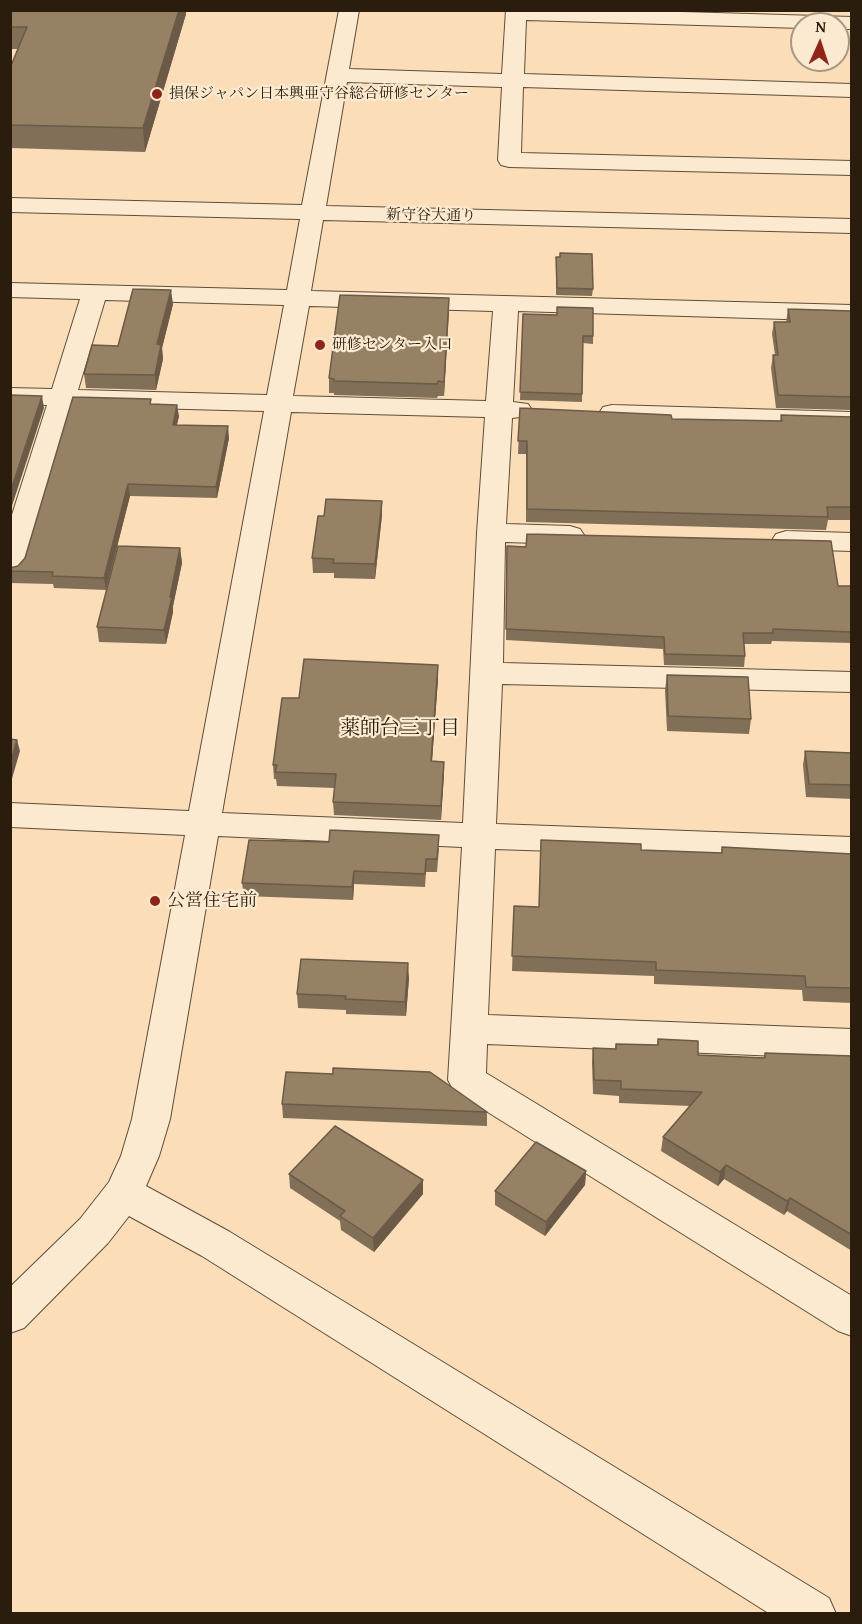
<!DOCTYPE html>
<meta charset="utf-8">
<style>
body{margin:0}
#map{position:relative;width:862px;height:1624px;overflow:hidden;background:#fbdeb7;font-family:"Gentium Book Plus",serif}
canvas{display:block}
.frame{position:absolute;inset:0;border:12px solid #2a1d0d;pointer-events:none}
.north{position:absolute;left:790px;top:12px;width:60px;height:60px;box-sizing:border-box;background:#fcead0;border:2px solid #a89882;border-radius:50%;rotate:3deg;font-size:16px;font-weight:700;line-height:24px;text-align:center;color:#2a1d0d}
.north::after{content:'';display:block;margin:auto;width:21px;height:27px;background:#8f2418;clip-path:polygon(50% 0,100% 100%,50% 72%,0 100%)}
</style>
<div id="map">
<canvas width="862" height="1624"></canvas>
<div class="frame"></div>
<div class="north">N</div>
</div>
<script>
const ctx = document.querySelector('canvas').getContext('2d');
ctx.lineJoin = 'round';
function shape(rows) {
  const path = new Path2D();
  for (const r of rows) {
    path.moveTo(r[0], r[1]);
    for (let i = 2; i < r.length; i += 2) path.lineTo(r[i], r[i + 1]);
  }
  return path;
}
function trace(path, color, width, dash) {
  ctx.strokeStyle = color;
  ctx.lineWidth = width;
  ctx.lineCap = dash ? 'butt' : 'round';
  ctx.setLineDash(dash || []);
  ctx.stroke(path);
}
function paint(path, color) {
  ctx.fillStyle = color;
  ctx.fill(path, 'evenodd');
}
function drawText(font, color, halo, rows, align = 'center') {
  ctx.font = font + ' "Gentium Book Plus","Noto Serif JP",serif';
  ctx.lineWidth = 4.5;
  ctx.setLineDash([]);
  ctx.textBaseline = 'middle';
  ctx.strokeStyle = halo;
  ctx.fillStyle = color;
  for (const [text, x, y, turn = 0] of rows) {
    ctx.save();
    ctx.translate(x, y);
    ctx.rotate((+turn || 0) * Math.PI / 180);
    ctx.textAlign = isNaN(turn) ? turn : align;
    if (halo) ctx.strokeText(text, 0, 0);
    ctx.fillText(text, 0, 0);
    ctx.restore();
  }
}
const minor = shape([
 [339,10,359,10,349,69,502,74,506,10,614,10,852,17,852,29,838,29,838,24,802,24,802,28,526,20,524,74,852,84,852,97,523,87,521,153,852,161,852,175,509,167,501,165,498,160,502,87,347,82,326,206,852,219,852,233,323,220,311,291,852,305,852,321,518,311,513,402,528,404,532,410,528,416,512,418,506,524,570,526,580,529,584,535,580,541,570,544,505,542,503,663,852,672,852,692,502,684,496,824,852,837,852,861,495,849,488,1015,852,1029,852,1059,487,1044,486,1073,852,1296,852,1336,838,1331,454,1091,448,1080,462,847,218,836,170,1119,159,1156,146,1186,230,1232,829,1598,836,1614,770,1614,202,1256,129,1216,108,1243,24,1328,10,1333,10,1287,80,1219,109,1182,121,1156,132,1119,185,835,10,827,10,803,189,811,264,411,73,406,25,569,20,576,10,578,10,521,47,405,10,404,10,388,52,389,80,299,10,297,10,283,287,290,300,219,10,212,10,198,302,205,339,10],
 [105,300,284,305,267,395,78,390,105,300],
 [309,306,493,311,486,401,293,396,309,306],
 [291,412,485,417,477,533,463,823,222,813,291,412],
 [612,405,852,412,852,428,612,421,603,419,599,413,603,407,612,405],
 [786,531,852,533,852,551,786,549,776,546,772,540,776,534,786,531]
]);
trace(minor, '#5e4d38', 2);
paint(minor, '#fcead0');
paint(shape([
 [10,10,186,14,145,152,10,148,10,68,18,49,10,49],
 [556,265,593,289,592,296,556,295],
 [449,298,444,396,438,396,437,398,334,395,334,393,329,393,329,378],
 [173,304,162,348,163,359,156,390,86,388,84,374,118,346],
 [788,309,852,311,852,410,776,408,771,368,773,355,775,355,772,334,774,322,786,322],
 [523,314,593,336,593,344,583,343,582,402,520,400],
 [151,404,179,416,177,425,229,438,217,498,130,496,106,590,54,588,53,584,10,583,10,568,18,566],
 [520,408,672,419,780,421,781,415,852,417,852,520,828,520,826,530,526,522,526,454,518,454],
 [382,501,382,515,375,579,334,578,334,573,313,573,312,558,324,516],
 [507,546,838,586,852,586,852,643,772,641,771,644,744,644,745,656,744,667,664,665,663,649,506,640],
 [180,548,182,563,173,606,173,612,166,644,99,642,97,627],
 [667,675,751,719,749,734,667,731,665,690],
 [438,679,432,761,444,762,441,820,334,815,333,802,335,788,277,786,276,779,274,779,273,765,299,698],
 [805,751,852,753,852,799,806,797,803,765],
 [541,840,641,850,721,853,722,847,852,854,852,1003,803,1001,802,990,654,984,654,976,512,971,514,906,539,907],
 [439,848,437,872,426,872,425,887,354,884,353,900,244,896,242,883],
 [409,978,406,1016,346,1014,346,1010,298,1008,297,994],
 [658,1039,698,1055,764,1058,765,1053,852,1056,852,1251,787,1211,784,1215,724,1179,718,1186,661,1151,663,1137,690,1106,619,1103,619,1096,593,1094,592,1062,593,1048,615,1049,616,1044,657,1045],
 [282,1104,487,1112,487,1126,283,1118],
 [586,1171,585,1185,545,1236,495,1205,495,1191],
 [289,1174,423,1180,423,1194,374,1252,341,1230,340,1221,290,1188]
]), '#826f57');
paint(shape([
 [179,10,186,10,186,14,145,152,143,128],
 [171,290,173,304,162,348,163,359,156,390,155,375,157,344],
 [449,298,449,312,444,396,444,382],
 [42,396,44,408,10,512,10,493],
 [177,405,179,416,174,436,173,425],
 [228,426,229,438,217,498,216,487],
 [128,484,130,496,106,590,104,578],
 [382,501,382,515,375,579,375,564],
 [180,548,182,563,173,606,173,612,166,644,164,630,170,597],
 [438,665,438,679,431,775,431,761],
 [17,740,20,751,11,782,10,764],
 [444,762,444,775,441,820,441,806],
 [354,871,354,884,353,900,352,887],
 [408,963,409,978,406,1016,405,1002],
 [726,1165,724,1179,718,1186,720,1172],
 [586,1171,585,1185,545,1236,546,1222],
 [423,1180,423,1194,374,1252,373,1238],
 [790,1198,787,1211,784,1215,787,1201]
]), '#6a5a47');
const building = shape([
 [10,10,179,10,143,128,10,125,10,68,27,27,10,27,10,10],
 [560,253,592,254,593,289,557,288,556,257,560,257,560,253],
 [133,289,171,290,157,344,161,345,155,375,84,374,92,345,118,346,133,289],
 [340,295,449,298,444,382,438,381,437,384,334,381,334,379,329,378,340,295],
 [557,307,593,308,593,336,583,336,582,394,520,392,523,314,557,315,557,307],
 [788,309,852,311,852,397,778,395,773,355,778,355,774,322,790,322,788,309],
 [10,395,42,396,10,493,10,395],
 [73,397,151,399,150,404,177,405,173,425,228,426,216,487,128,484,104,578,52,576,53,572,10,571,10,568,18,566,25,558,73,397],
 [520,408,671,415,672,419,782,421,781,415,852,417,852,507,827,507,828,517,527,509,527,441,518,441,520,408],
 [326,499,382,501,375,564,333,563,334,559,312,558,318,516,324,516,326,499],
 [527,534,831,541,838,586,852,586,852,632,773,629,773,633,743,633,745,656,665,654,664,637,506,629,507,546,526,547,527,534],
 [118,546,180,548,170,597,172,597,164,630,97,627,118,546],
 [304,659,438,665,431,761,444,762,441,806,333,802,336,774,275,772,277,765,273,765,282,698,299,698,304,659],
 [667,675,748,677,751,719,668,716,667,675],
 [10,739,17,740,10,764,10,739],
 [805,751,852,753,852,785,809,784,805,751],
 [330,830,439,835,437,859,426,859,425,874,354,871,352,887,242,883,249,840,329,842,330,830],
 [541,840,641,844,641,850,722,853,722,847,852,854,852,988,806,987,805,976,656,970,656,962,512,956,514,906,539,907,541,840],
 [301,959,408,963,405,1002,345,999,346,996,297,994,301,959],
 [658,1039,698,1041,698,1055,765,1058,765,1053,852,1056,852,1235,790,1198,787,1201,726,1165,720,1172,663,1137,702,1092,621,1089,621,1081,594,1080,593,1048,616,1049,616,1044,658,1045,658,1039],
 [333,1068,430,1072,487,1112,282,1104,286,1072,333,1074,333,1068],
 [335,1126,423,1180,373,1238,340,1216,345,1211,289,1174,335,1126],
 [536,1142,586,1171,546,1222,495,1191,536,1142]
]);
paint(building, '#978165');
trace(building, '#6a5a47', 1.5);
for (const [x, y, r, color] of [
 [157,94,6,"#8f2418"],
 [320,345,6,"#8f2418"],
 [155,901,6,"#8f2418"]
]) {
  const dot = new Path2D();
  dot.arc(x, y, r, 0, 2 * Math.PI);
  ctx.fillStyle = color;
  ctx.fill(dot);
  trace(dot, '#fcead0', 2);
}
drawText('15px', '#2a1d0d', '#fcead0', [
 ["損保ジャパン日本興亜守谷総合研修センター",169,94],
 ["研修センター入口",332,345]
], 'left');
drawText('15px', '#2a1d0d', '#fcead0', [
 ["新守谷大通り",431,216,1]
]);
drawText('18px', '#2a1d0d', '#fcead0', [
 ["公営住宅前",167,901]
], 'left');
drawText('20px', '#2a1d0d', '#fcead0', [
 ["薬師台三丁目",400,729]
]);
</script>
